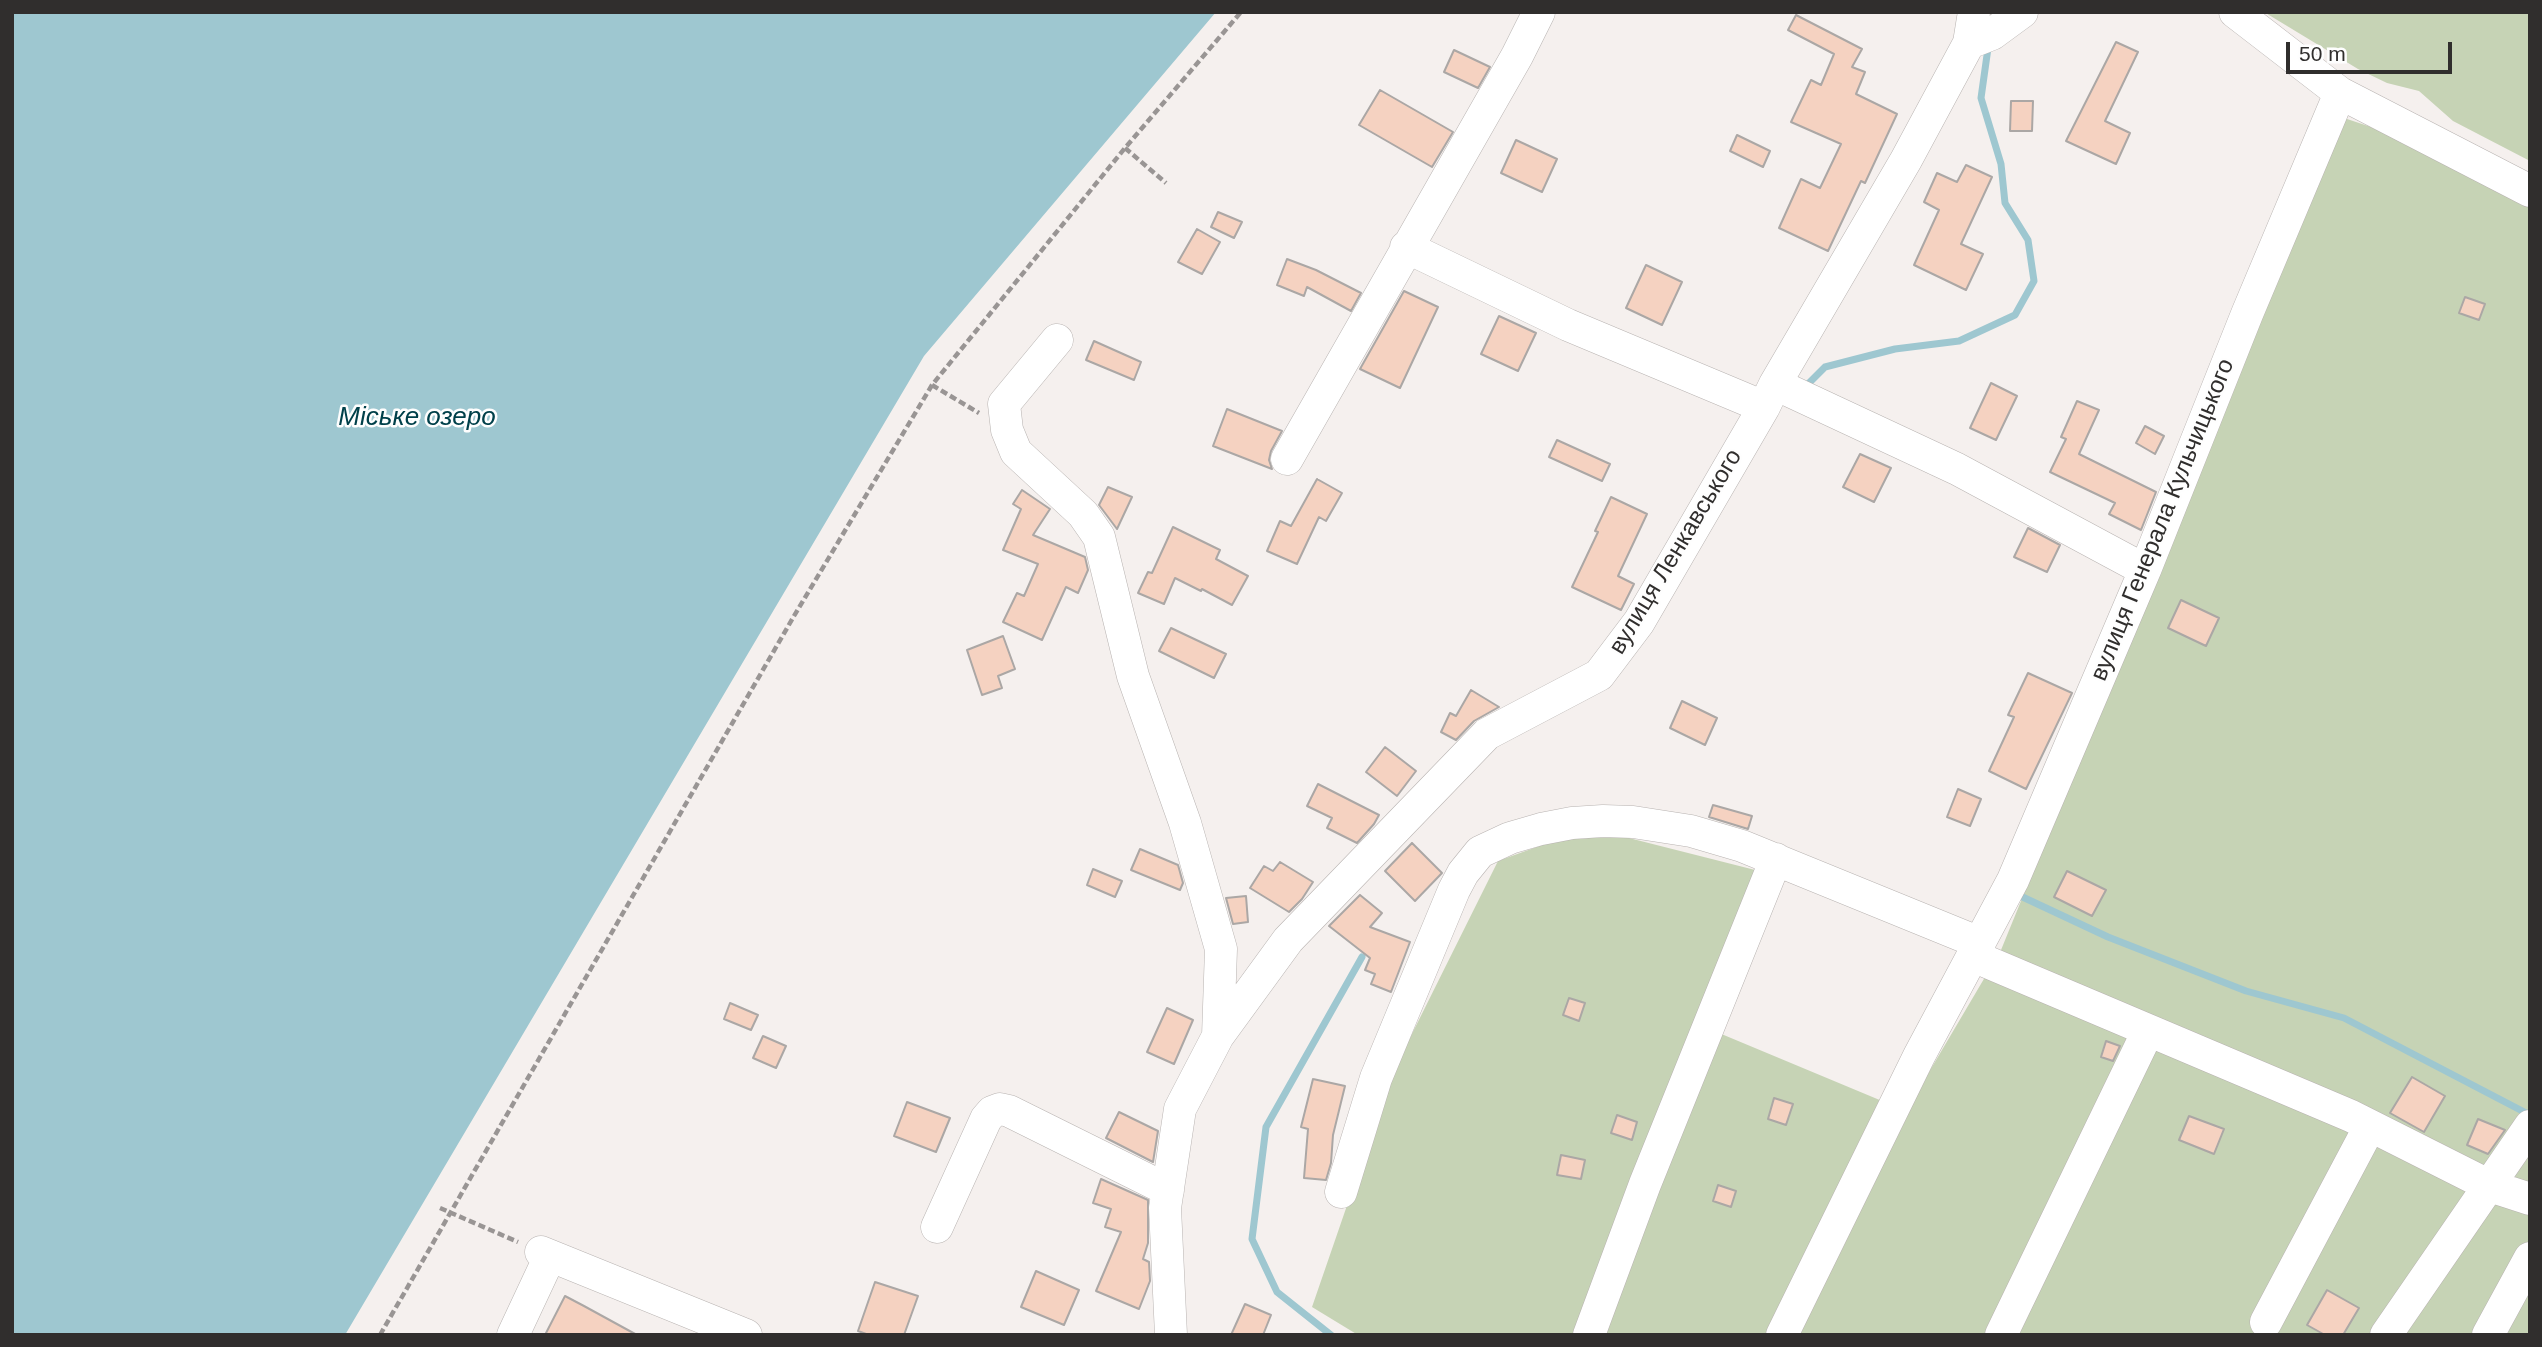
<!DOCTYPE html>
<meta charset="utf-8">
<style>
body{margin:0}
#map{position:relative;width:2542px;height:1347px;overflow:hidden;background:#f5f0ee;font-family:Arial,sans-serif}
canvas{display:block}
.frame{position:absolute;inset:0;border:14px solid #302e2d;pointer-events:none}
.scale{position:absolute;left:2286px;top:42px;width:166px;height:32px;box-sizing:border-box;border:4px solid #302e2d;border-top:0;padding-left:9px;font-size:21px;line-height:24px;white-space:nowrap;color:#302e2d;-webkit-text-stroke:5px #fefefe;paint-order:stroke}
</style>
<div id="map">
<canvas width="2542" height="1347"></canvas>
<div class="frame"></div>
<div class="scale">50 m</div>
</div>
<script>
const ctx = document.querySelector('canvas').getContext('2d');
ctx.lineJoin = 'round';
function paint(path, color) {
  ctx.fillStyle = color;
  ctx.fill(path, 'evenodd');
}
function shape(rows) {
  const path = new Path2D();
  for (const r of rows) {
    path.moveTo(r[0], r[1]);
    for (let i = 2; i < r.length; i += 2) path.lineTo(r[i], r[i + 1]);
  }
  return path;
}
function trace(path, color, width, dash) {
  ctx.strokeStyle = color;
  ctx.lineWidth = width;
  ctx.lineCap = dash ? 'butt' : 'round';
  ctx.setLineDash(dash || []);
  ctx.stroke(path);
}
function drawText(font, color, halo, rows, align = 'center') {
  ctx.font = font + ' Arial,sans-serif';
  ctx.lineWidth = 5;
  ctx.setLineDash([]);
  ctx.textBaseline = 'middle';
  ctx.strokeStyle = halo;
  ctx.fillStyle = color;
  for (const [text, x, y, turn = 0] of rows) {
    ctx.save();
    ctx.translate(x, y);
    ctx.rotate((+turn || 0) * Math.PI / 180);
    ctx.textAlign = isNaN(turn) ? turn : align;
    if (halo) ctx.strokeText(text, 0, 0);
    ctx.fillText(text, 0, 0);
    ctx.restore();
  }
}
paint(shape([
 [2264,12,2530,12,2530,161,2453,121,2419,91,2387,83,2358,69],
 [2341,117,2530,180,2530,1335,1358,1335,1312,1307,1393,1072,1498,861,1556,840,1621,836,1767,873,1719,1033,1906,1111,2001,950]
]), '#c6d3b5');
paint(shape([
 [12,12,1216,12,924,356,345,1335,12,1335]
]), '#9ec7d0');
trace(shape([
 [1805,387,1825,367,1895,349,1959,341,2015,315,2034,281,2028,240,2005,203,2001,164,1981,98,1988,48],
 [2014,893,2108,937,2246,991,2344,1018,2530,1115],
 [1331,1335,1277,1292,1252,1239,1266,1127,1362,957]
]), '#9ec7d0', 7);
const building = shape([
 [1796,15,1862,49,1852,67,1865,72,1856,94,1897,114,1865,183,1861,181,1828,251,1779,228,1801,179,1820,188,1841,144,1791,122,1811,80,1821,85,1834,54,1788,30,1796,15],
 [2116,42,2138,52,2105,121,2130,133,2116,164,2066,141,2116,42],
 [1454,50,1490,67,1478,88,1444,72,1454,50],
 [1380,90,1453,132,1432,167,1359,125,1380,90],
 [2011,101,2033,101,2032,131,2010,131,2011,101],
 [1737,135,1770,151,1763,167,1730,151,1737,135],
 [1516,140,1557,159,1542,192,1501,173,1516,140],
 [1966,165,1992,177,1961,244,1983,254,1966,290,1914,265,1939,210,1924,202,1937,173,1957,182,1966,165],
 [1218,212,1242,222,1234,238,1211,227,1218,212],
 [1197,229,1220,242,1202,274,1178,262,1197,229],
 [1287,259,1316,270,1361,293,1351,311,1307,287,1304,296,1277,285,1287,259],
 [1646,265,1682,282,1662,325,1626,308,1646,265],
 [1404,291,1438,307,1400,388,1360,369,1404,291],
 [2465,297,2485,304,2479,320,2459,313,2465,297],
 [1499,316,1536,333,1518,371,1481,354,1499,316],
 [1094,341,1141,362,1134,380,1086,360,1094,341],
 [1991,383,2017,396,1996,440,1970,428,1991,383],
 [2077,401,2099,410,2079,454,2156,492,2141,530,2109,514,2115,503,2050,472,2066,439,2061,437,2077,401],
 [1227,409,1282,431,1271,451,1269,460,1272,469,1213,446,1227,409],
 [2145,426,2164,436,2155,454,2136,443,2145,426],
 [1557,440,1610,464,1602,481,1549,457,1557,440],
 [1860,454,1891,468,1874,502,1843,487,1860,454],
 [1317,479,1342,493,1326,521,1319,517,1297,564,1267,551,1280,521,1291,526,1317,479],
 [1108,487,1132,497,1117,529,1099,505,1108,487],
 [1022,490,1050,509,1033,535,1085,557,1088,570,1078,593,1066,587,1042,640,1003,622,1017,593,1024,596,1038,564,1003,550,1021,509,1013,504,1022,490],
 [1611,497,1647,514,1618,576,1634,584,1621,610,1572,587,1598,532,1595,531,1611,497],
 [1173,527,1220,550,1216,559,1248,576,1232,605,1202,589,1201,591,1175,578,1164,604,1138,593,1148,572,1152,573,1173,527],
 [2028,528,2060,545,2047,572,2014,557,2028,528],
 [2181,600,2219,618,2206,646,2168,628,2181,600],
 [1171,628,1226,654,1214,678,1159,651,1171,628],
 [1003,636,1015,669,998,676,1002,688,982,695,967,650,1003,636],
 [2028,673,2072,693,2026,789,1989,771,2014,717,2008,715,2028,673],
 [1471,690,1499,707,1474,721,1456,740,1441,732,1450,713,1456,716,1471,690],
 [1682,701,1717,718,1705,745,1670,728,1682,701],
 [1385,747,1416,771,1397,796,1366,772,1385,747],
 [1318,784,1379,815,1374,824,1357,843,1327,828,1332,818,1307,806,1318,784],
 [1958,789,1981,799,1970,826,1947,817,1958,789],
 [1713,805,1752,816,1748,829,1709,817,1713,805],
 [1412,843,1442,873,1415,901,1385,871,1412,843],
 [1140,849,1178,865,1183,883,1180,890,1131,870,1140,849],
 [1280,862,1313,882,1302,899,1289,912,1250,888,1264,866,1273,871,1280,862],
 [1093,869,1122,881,1115,897,1087,885,1093,869],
 [2067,871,2106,890,2092,916,2054,897,2067,871],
 [1360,895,1382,913,1370,927,1410,942,1391,992,1371,984,1375,974,1365,970,1370,958,1329,926,1360,895],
 [1246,896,1248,922,1233,924,1226,898,1246,896],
 [1569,998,1585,1003,1579,1021,1563,1015,1569,998],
 [730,1003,758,1015,751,1030,724,1019,730,1003],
 [1167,1008,1193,1020,1174,1064,1147,1052,1167,1008],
 [763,1036,786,1046,776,1068,753,1058,763,1036],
 [2106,1041,2120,1046,2113,1061,2101,1057,2106,1041],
 [2412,1077,2445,1096,2424,1132,2390,1113,2412,1077],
 [1313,1079,1345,1086,1333,1135,1331,1163,1326,1180,1304,1178,1308,1129,1301,1127,1313,1079],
 [1774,1098,1793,1104,1786,1125,1768,1119,1774,1098],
 [907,1102,950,1118,936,1152,894,1136,907,1102],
 [1119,1112,1158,1131,1153,1162,1106,1138,1119,1112],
 [1617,1115,1637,1122,1632,1140,1611,1133,1617,1115],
 [2189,1116,2224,1129,2214,1154,2179,1140,2189,1116],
 [2478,1119,2505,1130,2488,1154,2467,1145,2478,1119],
 [1561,1155,1585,1160,1581,1179,1557,1175,1561,1155],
 [1101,1179,1148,1200,1148,1243,1143,1259,1149,1262,1150,1281,1139,1309,1096,1291,1121,1232,1105,1227,1111,1209,1093,1203,1101,1179],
 [1718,1185,1736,1191,1731,1207,1713,1201,1718,1185],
 [1036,1271,1079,1290,1064,1325,1021,1307,1036,1271],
 [875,1282,918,1296,904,1335,869,1335,858,1331,875,1282],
 [2327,1290,2359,1308,2343,1335,2325,1335,2307,1325,2327,1290],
 [565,1296,584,1306,637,1335,545,1335,565,1296],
 [1245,1304,1271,1315,1263,1335,1231,1335,1245,1304]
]);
paint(building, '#f5d2c1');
trace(building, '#aba7a5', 2);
const minor = shape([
 [2235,12,2340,93,2530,191],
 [1969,43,1992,34,2022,12],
 [1406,247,1568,325,1764,407],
 [1057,340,1004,404,1007,430,1016,452,1083,514,1099,537,1133,676,1185,823,1221,949,1218,1036],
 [1775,384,1957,469,2145,570],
 [1287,459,1517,56,1539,12],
 [1973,956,2351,1116,2490,1186,2530,1199],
 [1341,1192,1376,1078,1454,890,1463,873,1480,852,1510,838,1541,829,1572,823,1603,821,1633,822,1691,831,1742,846,1980,943],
 [937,1227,986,1119,992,1112,1000,1109,1009,1111,1168,1190],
 [541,1252,746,1335],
 [2266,1322,2370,1126],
 [513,1335,550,1256],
 [1171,1335,1165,1208,1180,1109,1218,1036,1288,940,1487,734,1599,675,1639,622,1764,407,1775,384,1906,160,1969,43,1974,12],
 [1589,1335,1645,1184,1776,859],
 [1782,1335,1919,1056,2013,880,2145,570,2247,314,2340,93],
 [2001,1335,2148,1031],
 [2386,1335,2530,1126],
 [2488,1335,2530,1258]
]);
trace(minor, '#b8b3b1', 33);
trace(shape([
 [1125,148,1166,183],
 [932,385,979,413],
 [440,1208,518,1242],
 [380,1335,794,616,932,385,1125,148,1241,12]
]), '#999594', 4.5, [7, 3.5]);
trace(minor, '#fff', 32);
drawText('24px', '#302e2d', '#fefefe', [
 ["вулиця Генерала Кульчицького",2163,520,-68],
 ["вулиця Ленкавського",1676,552,-59]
]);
drawText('italic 26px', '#00404a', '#fefefe', [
 ["Міське озеро",417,418]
]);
</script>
